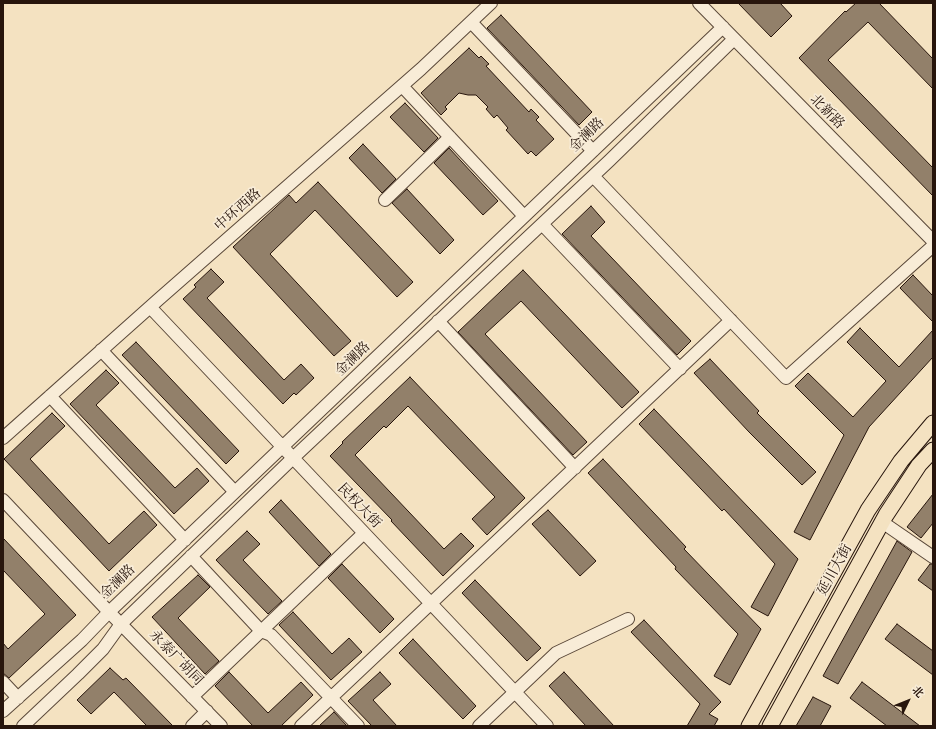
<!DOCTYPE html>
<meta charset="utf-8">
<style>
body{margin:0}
#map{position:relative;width:936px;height:729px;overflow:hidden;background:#f4e2c1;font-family:"Old Standard TT","Noto Serif SC",serif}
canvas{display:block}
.frame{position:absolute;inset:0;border:4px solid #27150c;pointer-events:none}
.north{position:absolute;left:888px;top:681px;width:40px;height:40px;-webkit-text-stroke:3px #f8ecd7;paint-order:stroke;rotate:47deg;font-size:11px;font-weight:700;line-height:16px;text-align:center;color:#27150c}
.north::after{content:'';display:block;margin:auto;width:14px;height:18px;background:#27150c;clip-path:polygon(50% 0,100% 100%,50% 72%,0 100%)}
</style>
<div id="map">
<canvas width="936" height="729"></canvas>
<div class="frame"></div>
<div class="north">北</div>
</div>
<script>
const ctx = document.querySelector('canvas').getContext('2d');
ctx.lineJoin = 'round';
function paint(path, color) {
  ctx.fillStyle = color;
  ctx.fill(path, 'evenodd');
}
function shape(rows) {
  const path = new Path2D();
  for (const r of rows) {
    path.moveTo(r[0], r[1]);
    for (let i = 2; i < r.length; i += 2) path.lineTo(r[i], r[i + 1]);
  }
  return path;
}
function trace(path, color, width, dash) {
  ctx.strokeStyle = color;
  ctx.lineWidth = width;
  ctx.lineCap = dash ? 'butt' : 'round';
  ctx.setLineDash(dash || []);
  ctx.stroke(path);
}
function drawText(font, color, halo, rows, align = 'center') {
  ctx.font = font + ' "Old Standard TT","Noto Serif SC",serif';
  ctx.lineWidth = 3.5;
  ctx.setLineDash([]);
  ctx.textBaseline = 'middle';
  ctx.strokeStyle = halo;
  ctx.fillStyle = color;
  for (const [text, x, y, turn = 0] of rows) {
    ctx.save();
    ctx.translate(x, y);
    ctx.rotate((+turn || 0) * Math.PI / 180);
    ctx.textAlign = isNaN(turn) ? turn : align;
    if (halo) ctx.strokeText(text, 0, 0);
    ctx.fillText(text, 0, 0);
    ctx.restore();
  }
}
const building = shape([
 [738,3,780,3,792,16,771,37,738,3],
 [856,3,879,3,933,59,933,89,868,22,828,60,933,168,933,196,799,58,845,11,846,12,856,3],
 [501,15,592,112,579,125,487,28,501,15],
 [469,48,479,58,481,56,489,64,486,66,529,112,531,109,539,117,536,120,554,139,536,156,531,151,528,154,506,130,508,128,497,115,494,118,486,109,488,107,476,95,468,95,459,93,445,107,447,109,441,115,421,93,469,48],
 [405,103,438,138,424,152,390,117,405,103],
 [363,144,396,179,382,193,349,158,363,144],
 [449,148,498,201,483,215,434,163,449,148],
 [318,182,413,282,397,297,315,210,270,254,351,341,334,356,233,247,289,195,296,203,318,182],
 [407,189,454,240,440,254,392,203,407,189],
 [591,206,605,222,591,236,691,341,677,355,562,234,591,206],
 [211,269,224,282,207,298,284,380,301,364,314,378,296,395,294,393,283,404,183,299,196,287,194,285,211,269],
 [523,270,639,392,622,408,521,301,485,334,587,442,573,455,458,332,523,270],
 [913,275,933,296,933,322,900,288,913,275],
 [860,328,899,367,933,330,933,357,869,427,810,540,794,532,844,435,795,386,808,373,853,417,886,381,847,342,860,328],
 [136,342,239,451,226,464,122,355,136,342],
 [710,359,759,411,757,413,816,472,802,485,749,432,694,373,710,359],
 [106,370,119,383,96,405,175,488,197,468,209,481,174,514,70,404,106,370],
 [410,377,525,498,487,535,472,519,495,497,408,406,386,428,384,426,355,455,444,549,461,533,474,546,443,576,391,521,392,520,330,456,343,443,342,442,410,377],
 [654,409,798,559,768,616,751,607,775,564,724,509,722,511,639,424,654,409],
 [52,413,65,426,30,459,109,544,144,511,157,525,109,571,4,459,52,413],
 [603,459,686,547,684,549,761,629,730,685,714,676,738,634,675,569,676,567,588,473,603,459],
 [933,494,933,523,921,538,907,527,933,494],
 [281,500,331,554,319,566,269,512,281,500],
 [548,510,596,561,580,576,532,524,548,510],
 [247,531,260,544,243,560,282,601,268,614,216,560,247,531],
 [3,538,76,615,9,678,3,673,3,643,8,649,45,614,3,570,3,538],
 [897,541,912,552,838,684,823,676,897,541],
 [342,564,394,619,380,633,328,578,342,564],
 [930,564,933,564,933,591,918,580,930,564],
 [198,575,210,587,178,618,219,661,205,674,152,617,198,575],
 [475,580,541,648,527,661,462,593,475,580],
 [293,612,332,654,349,638,362,652,331,680,279,625,293,612],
 [644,620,721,702,709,714,718,719,714,726,687,726,700,704,631,632,644,620],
 [897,624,933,651,933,675,885,639,897,624],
 [413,639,476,706,463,719,399,653,413,639],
 [110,668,123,680,126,678,173,726,147,726,114,692,91,714,77,700,110,668],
 [229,672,268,713,301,682,313,695,281,726,253,726,215,686,229,672],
 [380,672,391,684,373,700,397,726,372,726,348,701,380,672],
 [564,672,614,726,586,726,549,686,564,672],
 [862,682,920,726,887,726,850,698,862,682],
 [813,697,831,706,820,726,796,726,813,697],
 [334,712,347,726,319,726,334,712]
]);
paint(building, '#92806a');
trace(building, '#27150c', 1);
const minor = shape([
 [699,3,933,241],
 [471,22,593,151],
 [402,86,524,216],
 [593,176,786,378,933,246],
 [385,200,450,137],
 [542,224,680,369],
 [150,307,547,726],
 [438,321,575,468],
 [101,350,235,492],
 [50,396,185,540],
 [3,438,159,299,421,69,491,3],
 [3,500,109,612,221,726],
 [882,522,933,557],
 [191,556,261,631,271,635,358,726],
 [3,682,18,698],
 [192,697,364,533],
 [3,711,82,640,109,612,723,27],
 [23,726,78,674,103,649,121,624,293,458,609,161,734,39],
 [192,726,207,711],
 [301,726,731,320],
 [479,726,556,653,628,619]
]);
const major = shape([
 [749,726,868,510,901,461,933,423],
 [770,726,886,515,919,465,933,450]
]);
trace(minor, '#5a4839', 14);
trace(major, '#27150c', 17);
trace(minor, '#f8ecd7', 12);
trace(major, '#f4e2c1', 15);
drawText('14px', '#27150c', '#f8ecd7', [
 ["北新路",827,112,45],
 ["金澜路",587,135,-44],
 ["中环西路",238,210,-41],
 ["金澜路",353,359,-44],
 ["民权大街",359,506,46],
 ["延川大街",835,570,-61],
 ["金澜路",118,582,-44],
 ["永泰广胡同",176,658,46]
]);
</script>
